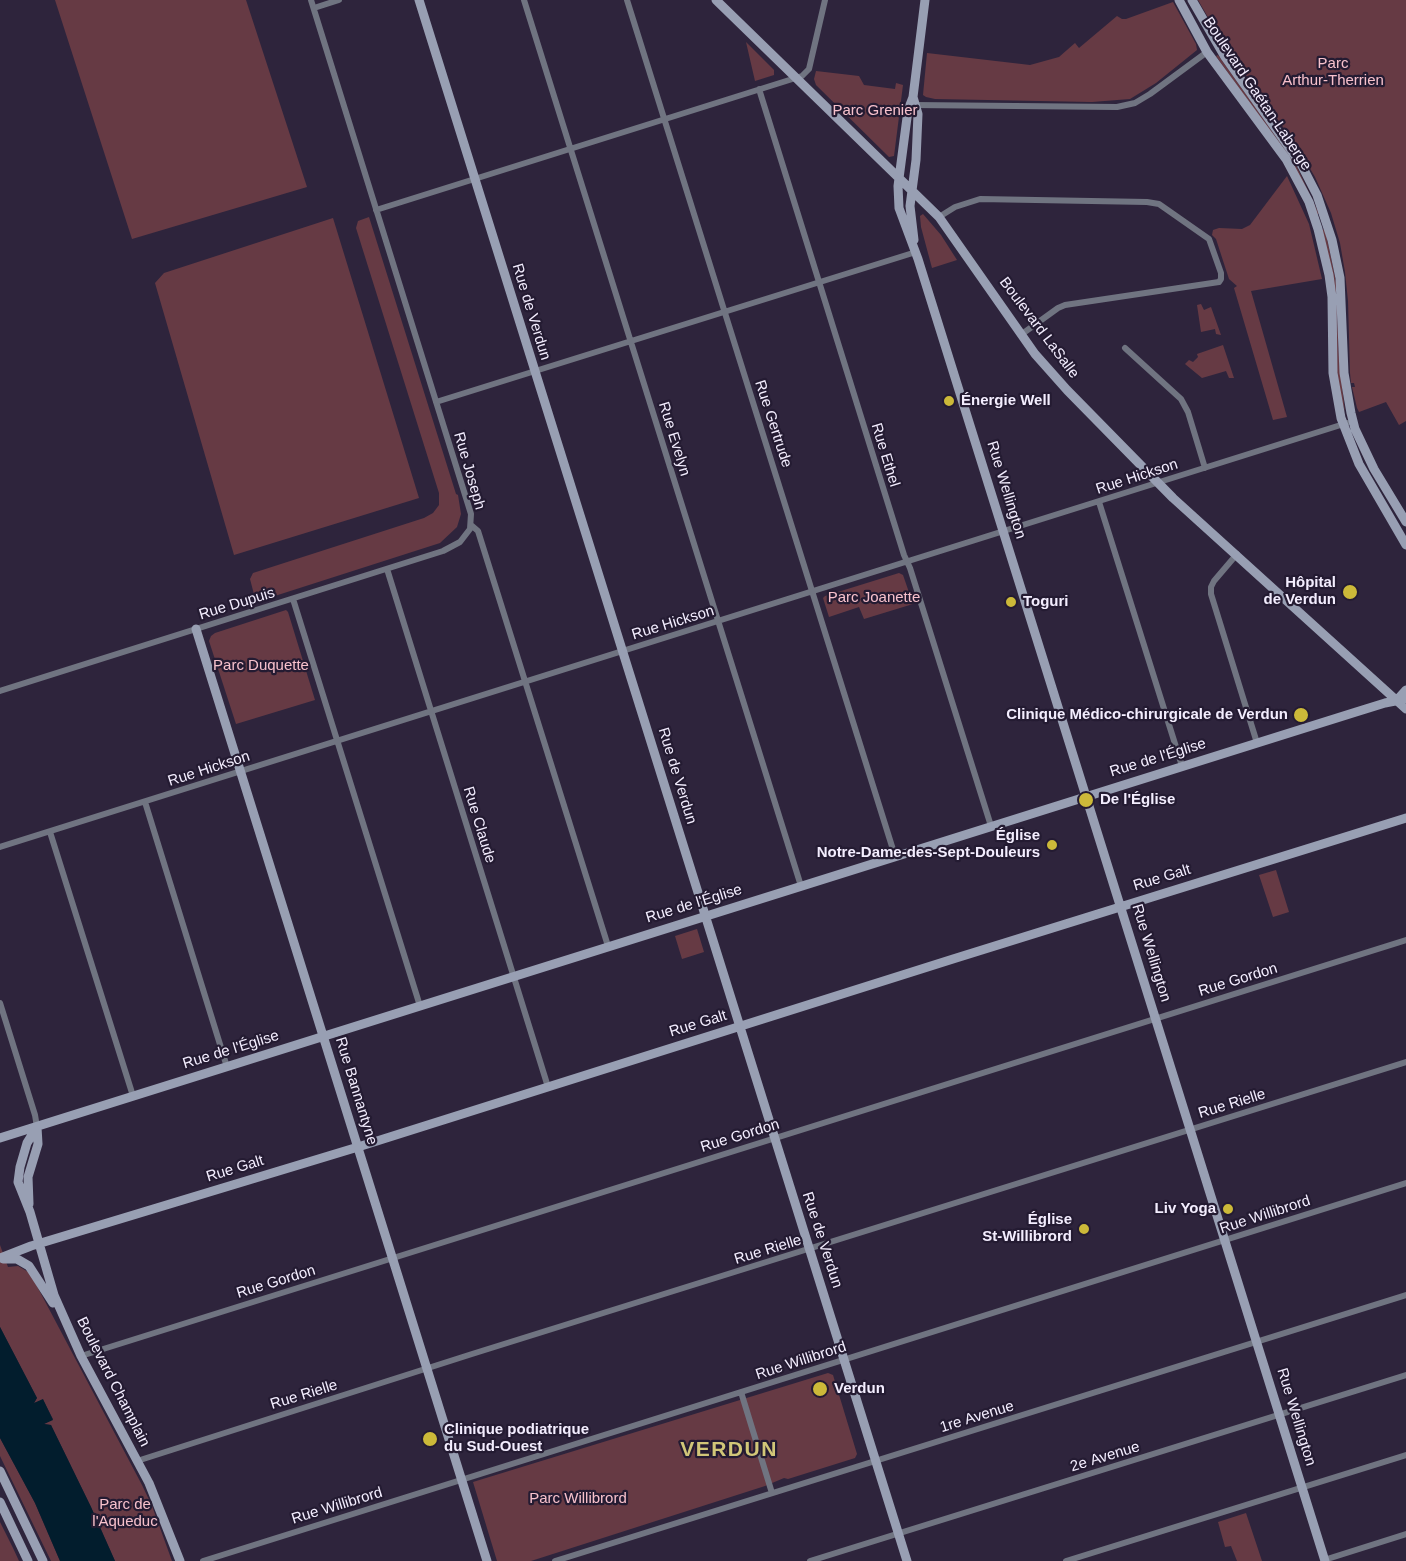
<!DOCTYPE html>
<meta charset="utf-8">
<style>
body{margin:0}
canvas{display:block;background:#2e243c}
</style>
<canvas width="1406" height="1561"></canvas>
<script>
const ctx = document.querySelector('canvas').getContext('2d');
ctx.lineJoin = 'round';
function paint(path, color) {
  ctx.fillStyle = color;
  ctx.fill(path, 'evenodd');
}
function shape(rows) {
  const path = new Path2D();
  for (const r of rows) {
    path.moveTo(r[0], r[1]);
    for (let i = 2; i < r.length; i += 2) path.lineTo(r[i], r[i + 1]);
  }
  return path;
}
function trace(path, color, width, dash) {
  ctx.strokeStyle = color;
  ctx.lineWidth = width;
  ctx.lineCap = dash ? 'butt' : 'round';
  ctx.setLineDash(dash || []);
  ctx.stroke(path);
}
function drawText(font, color, halo, rows, align = 'center') {
  ctx.font = font + ' Arial,sans-serif';
  ctx.lineWidth = 4.5;
  ctx.setLineDash([]);
  ctx.textBaseline = 'middle';
  ctx.strokeStyle = halo;
  ctx.fillStyle = color;
  for (const [text, x, y, turn = 0] of rows) {
    ctx.save();
    ctx.translate(x, y);
    ctx.rotate((+turn || 0) * Math.PI / 180);
    ctx.textAlign = isNaN(turn) ? turn : align;
    if (halo) ctx.strokeText(text, 0, 0);
    ctx.fillText(text, 0, 0);
    ctx.restore();
  }
}
paint(shape([
 [55,0,246,0,307,187,132,239],
 [1198,0,1406,0,1406,421,1399,425,1386,402,1359,412,1357,408,1352,387,1355,387,1354,383,1351,383,1350,373,1348,301,1345,272,1340,243,1331,213,1315,177,1298,148,1223,43],
 [1173,2,1196,44,1197,50,1156,83,1130,99,1092,102,935,99,926,97,923,95,927,53,1030,65,1059,57,1075,43,1079,48,1117,16,1122,19,1126,19],
 [746,42,774,70,774,75,755,81],
 [1218,55,1296,165,1319,214,1317,214,1288,157,1216,56],
 [816,71,859,76,864,85,895,89,896,83,903,85,894,156,889,157,816,85,814,79],
 [1287,176,1309,224,1322,279,1251,291,1287,417,1273,420,1234,288,1237,286,1229,279,1216,239,1212,235,1213,230,1219,228,1242,229,1250,225],
 [923,214,941,235,957,260,932,268,921,227,920,216],
 [369,217,456,494,458,495,461,514,457,527,440,543,256,602,250,579,253,573,424,518,433,513,439,505,439,493,356,228,358,221],
 [333,218,419,498,234,555,155,283,164,273],
 [1325,229,1336,282,1339,360,1345,412,1339,390,1322,230],
 [1201,304,1204,310,1211,307,1221,335,1216,334,1215,329,1201,332,1197,305],
 [1223,345,1234,378,1229,378,1226,371,1202,378,1185,364,1189,360,1193,362,1198,357,1197,354],
 [899,573,903,575,913,604,864,619,859,607,829,617,823,598,825,596],
 [286,610,288,612,315,700,236,724,209,641,211,636,215,633],
 [1276,870,1289,912,1273,917,1259,875],
 [697,929,704,952,682,959,675,936],
 [0,1245,8,1267,18,1266,30,1273,142,1485,152,1506,172,1561,115,1561,91,1507,51,1425,44,1424,53,1419,43,1400,34,1403,37,1398,0,1327],
 [828,1373,833,1375,857,1454,855,1458,788,1479,784,1478,765,1486,531,1561,497,1561,473,1482],
 [0,1438,35,1503,60,1561,51,1561,0,1456],
 [1246,1513,1262,1561,1237,1561,1231,1546,1225,1547,1218,1522],
 [0,1522,13,1548,19,1561,0,1561]
]), '#663a44');
paint(shape([
 [0,1327,37,1398,34,1403,43,1399,53,1420,44,1424,51,1425,91,1507,115,1561,60,1561,35,1503,0,1438]
]), '#021d2d');
trace(shape([
 [524,0,801,886],
 [627,0,895,856],
 [314,8,339,0],
 [759,89,904,555,910,568,991,826],
 [913,105,1117,107,1135,103,1150,94,1207,52],
 [376,210,802,76,809,69,825,0],
 [939,217,955,207,980,199,1147,202,1159,204,1209,239,1221,273,1221,279,1219,282,1065,305,1058,308,1022,334],
 [1125,348,1181,399,1188,412,1205,468],
 [436,402,916,252],
 [1099,502,1182,766],
 [471,525,478,531,608,946],
 [1237,554,1214,581,1211,587,1211,594,1257,743],
 [387,569,548,1087],
 [293,599,420,1006],
 [0,691,443,551,460,542,470,529,471,514,311,0],
 [145,802,227,1067],
 [50,832,133,1096],
 [0,847,1347,423],
 [0,1003,35,1115,37,1127],
 [81,1356,1406,940],
 [741,1392,772,1493],
 [137,1461,472,1354,1406,1062],
 [1324,1560,1406,1534],
 [203,1561,1406,1183],
 [555,1561,1406,1295],
 [810,1561,1406,1375],
 [1066,1561,1406,1455]
]), '#707481', 6);
trace(shape([
 [419,0,907,1561],
 [716,0,939,217,1035,354,1067,390,1173,498,1406,709],
 [925,0,913,97,908,110,898,186,899,208,918,259,1325,1561],
 [1179,0,1207,52,1286,159,1309,202,1318,229,1329,275,1332,297,1333,373,1341,418,1359,464,1406,545],
 [1192,0,1225,57,1302,166,1317,195,1332,240,1340,278,1344,373,1351,413,1355,429,1374,469,1406,522],
 [913,97,918,114,916,160,910,206,914,240],
 [196,629,487,1561],
 [1397,700,1406,690],
 [37,1127,27,1143,20,1167,18,1182,30,1212,54,1295,81,1356,149,1483,180,1561],
 [0,1138,1356,712,1385,703,1406,699],
 [29,1204,28,1177,38,1144,37,1127],
 [0,1258,31,1246,358,1147,953,959,1406,818],
 [3,1259,17,1259,29,1266,53,1303],
 [0,1471,43,1561],
 [0,1502,28,1561]
]), '#989fb3', 9);
for (const [x, y, r, color] of [
 [949,401,6,"#ccb939"],
 [1350,592,8,"#ccb939"],
 [1011,602,6,"#ccb939"],
 [1301,715,8,"#ccb939"],
 [1086,800,8,"#ccb939"],
 [1052,845,6,"#ccb939"],
 [1228,1209,6,"#ccb939"],
 [1084,1229,6,"#ccb939"],
 [820,1389,8,"#ccb939"],
 [430,1439,8,"#ccb939"]
]) {
  const dot = new Path2D();
  dot.arc(x, y, r, 0, 2 * Math.PI);
  ctx.fillStyle = color;
  ctx.fill(dot);
  trace(dot, '#241b32', 2);
}
drawText('15px', '#f7c1cc', '#241b32', [
 ["Parc",1333,64],
 ["Arthur-Therrien",1333,81],
 ["Parc Grenier",875,111],
 ["Parc Joanette",874,598],
 ["Parc Duquette",261,666],
 ["Parc Willibrord",578,1499],
 ["Parc de",125,1505],
 ["l'Aqueduc",125,1522]
]);
drawText('15px', '#f3edfe', '#241b32', [
 ["Boulevard Gaétan-Laberge",1257,94,56],
 ["Rue de Verdun",531,312,73],
 ["Boulevard LaSalle",1039,328,53],
 ["Rue Gertrude",773,424,72],
 ["Rue Evelyn",674,439,73],
 ["Rue Ethel",885,455,73],
 ["Rue Joseph",469,471,74],
 ["Rue Hickson",1137,477,-18],
 ["Rue Wellington",1006,490,73],
 ["Rue Dupuis",237,604,-17],
 ["Rue Hickson",673,623,-17],
 ["Rue de l'Église",1158,758,-17],
 ["Rue Hickson",209,769,-18],
 ["Rue de Verdun",677,776,73],
 ["Rue Claude",479,825,73],
 ["Rue Galt",1162,878,-17],
 ["Rue de l'Église",694,904,-17],
 ["Rue Wellington",1151,953,73],
 ["Rue Gordon",1238,980,-17],
 ["Rue Galt",698,1024,-17],
 ["Rue de l'Église",231,1050,-17],
 ["Rue Bannantyne",356,1091,73],
 ["Rue Rielle",1232,1104,-17],
 ["Rue Gordon",740,1136,-17],
 ["Rue Galt",235,1169,-17],
 ["Rue Willibrord",1265,1215,-18],
 ["Rue de Verdun",822,1240,72],
 ["Rue Rielle",768,1250,-17],
 ["Rue Gordon",276,1282,-17],
 ["Rue Willibrord",801,1361,-18],
 ["Boulevard Champlain",113,1382,63],
 ["Rue Rielle",304,1395,-17],
 ["1re Avenue",977,1417,-17],
 ["Rue Wellington",1296,1417,73],
 ["2e Avenue",1105,1457,-17],
 ["Rue Willibrord",337,1506,-17]
]);
drawText('bold 15px', '#f3edfe', '#241b32', [
 ["Énergie Well",961,401],
 ["Hôpital",1336,583,"right"],
 ["de Verdun",1336,600,"right"],
 ["Toguri",1023,602],
 ["Clinique Médico-chirurgicale de Verdun",1288,715,"right"],
 ["De l'Église",1100,800],
 ["Église",1040,836,"right"],
 ["Notre-Dame-des-Sept-Douleurs",1040,853,"right"],
 ["Liv Yoga",1216,1209,"right"],
 ["Église",1072,1220,"right"],
 ["St-Willibrord",1072,1237,"right"],
 ["Verdun",834,1389],
 ["Clinique podiatrique",444,1430],
 ["du Sud-Ouest",444,1447]
], 'left');
ctx.letterSpacing = '1.5px';
drawText('bold 21px', '#d1c678', '#241b32', [
 ["VERDUN",729,1450]
]);
ctx.letterSpacing = '0px';
</script>
